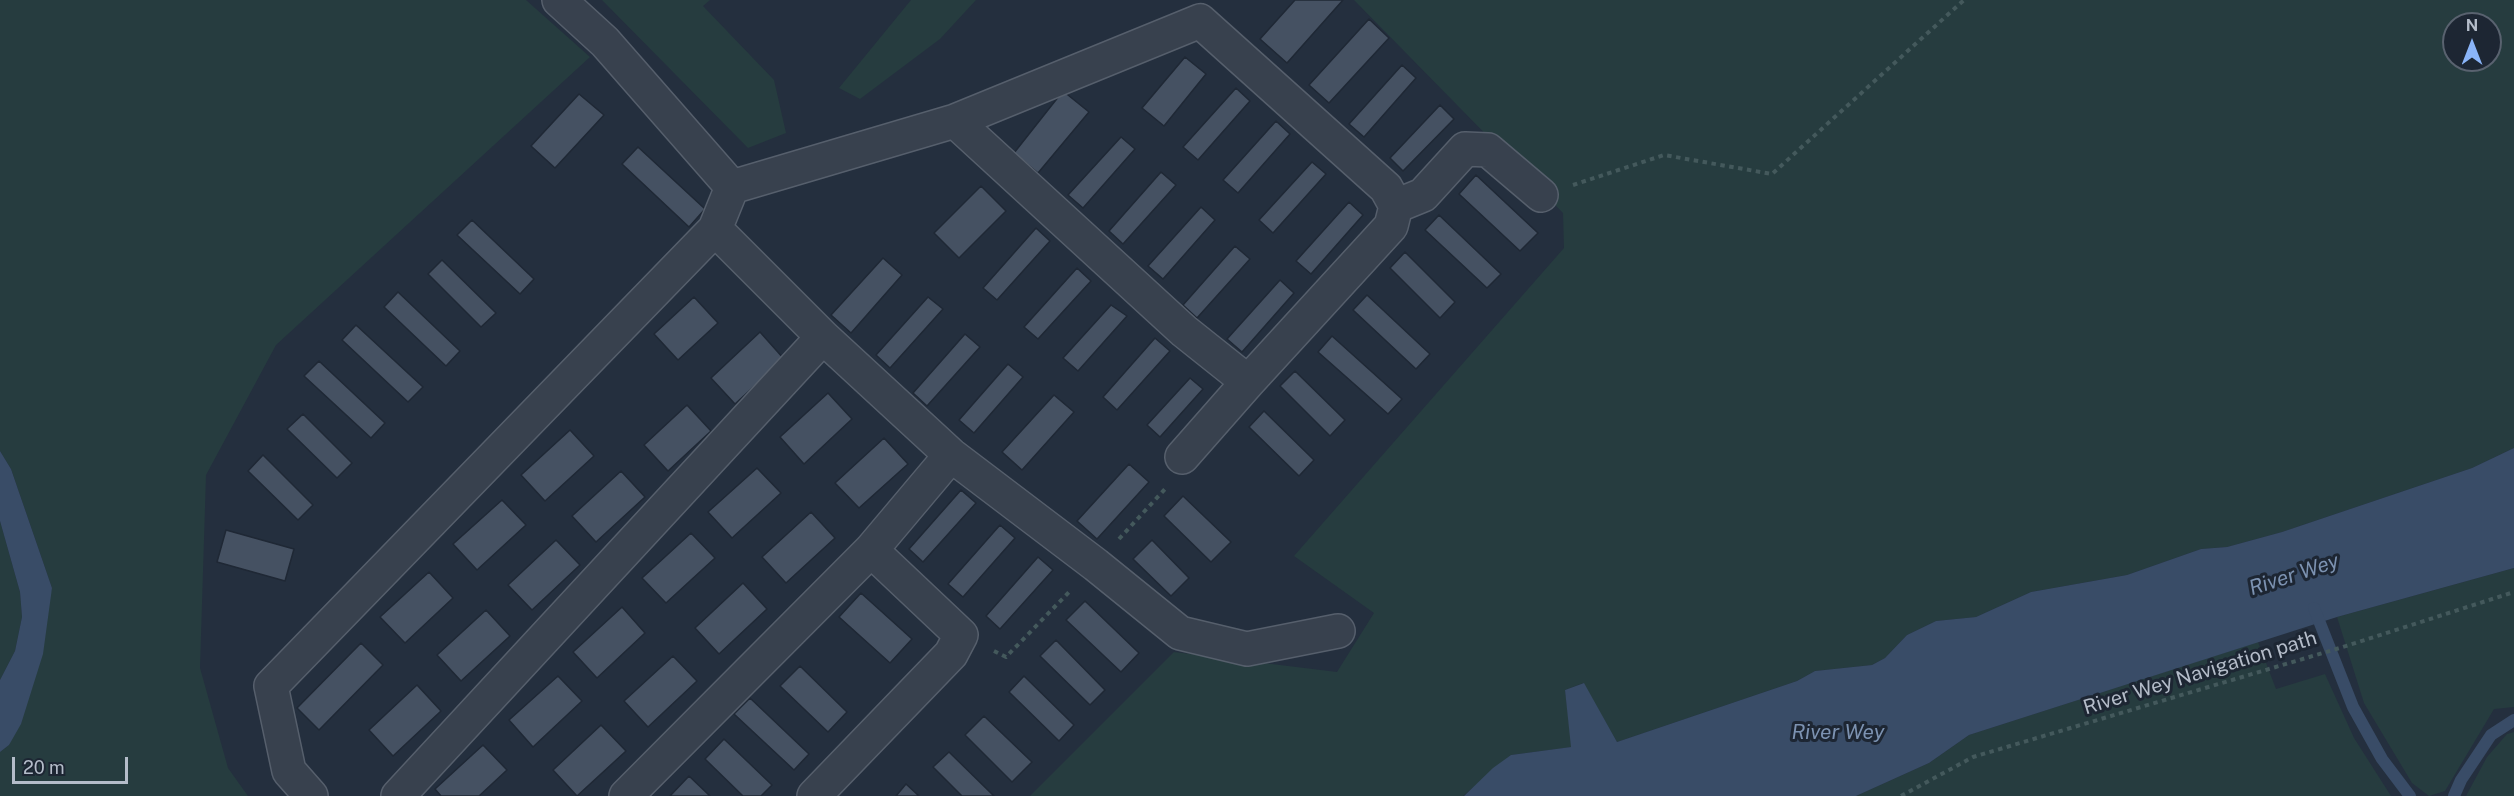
<!DOCTYPE html>
<style>
body{margin:0}
#map{position:relative;width:2514px;height:796px;overflow:hidden;background:#242f3e;font-family:"Public Sans",sans-serif}
canvas{display:block}
.north{position:absolute;left:2442px;top:12px;width:60px;height:60px;box-sizing:border-box;background:#1d2633;border:2px solid #59626f;border-radius:50%;rotate:0deg;font-size:16px;font-weight:700;line-height:24px;text-align:center;color:#b4bcc9}
.north::after{content:'';display:block;margin:auto;width:21px;height:27px;background:#8ab4f8;clip-path:polygon(50% 0,100% 100%,50% 72%,0 100%)}
.scale{position:absolute;left:12px;top:757px;width:116px;height:27px;box-sizing:border-box;border:3px solid #b4bcc9;border-top:0;padding-left:8px;font-size:18px;line-height:21px;white-space:nowrap;color:#b4bcc9;-webkit-text-stroke:4px #1d2633;paint-order:stroke}
</style>
<div id="map">
<canvas width="2514" height="796"></canvas>
<div class="north">N</div>
<div class="scale">20 m</div>
</div>
<script>
const ctx = document.querySelector('canvas').getContext('2d');
ctx.lineJoin = 'round';
function paint(path, color) {
  ctx.fillStyle = color;
  ctx.fill(path, 'evenodd');
}
function shape(rows) {
  const path = new Path2D();
  for (const r of rows) {
    path.moveTo(r[0], r[1]);
    for (let i = 2; i < r.length; i += 2) path.lineTo(r[i], r[i + 1]);
  }
  return path;
}
function trace(path, color, width, dash) {
  ctx.strokeStyle = color;
  ctx.lineWidth = width;
  ctx.lineCap = dash ? 'butt' : 'round';
  ctx.setLineDash(dash || []);
  ctx.stroke(path);
}
function drawText(font, color, halo, rows, align = 'center') {
  ctx.font = font + ' "Public Sans",sans-serif';
  ctx.lineWidth = 6;
  ctx.setLineDash([]);
  ctx.textBaseline = 'middle';
  ctx.strokeStyle = halo;
  ctx.fillStyle = color;
  for (const [text, x, y, turn = 0] of rows) {
    ctx.save();
    ctx.translate(x, y);
    ctx.rotate((+turn || 0) * Math.PI / 180);
    ctx.textAlign = isNaN(turn) ? turn : align;
    if (halo) ctx.strokeText(text, 0, 0);
    ctx.fillText(text, 0, 0);
    ctx.restore();
  }
}
paint(shape([
 [0,0,526,0,590,57,276,345,206,475,200,668,228,768,248,796,0,796,0,752,9,745,52,588,11,469,0,451],
 [602,0,710,0,703,6,774,80,786,133,748,148],
 [911,0,976,0,940,39,860,99,839,88],
 [1354,0,2514,0,2514,448,2472,468,2282,532,2227,547,2201,549,2127,575,2031,592,1976,617,1936,621,1907,635,1885,658,1872,665,1815,671,1797,681,1617,742,1583,683,1565,690,1572,747,1511,755,1463,796,1030,796,1174,652,1337,672,1374,613,1294,556,1564,248,1563,213],
 [2454,24,2490,24,2490,60,2454,60],
 [0,521,20,592,22,617,15,651,0,680],
 [2514,568,2514,707,2494,709,2445,791,2429,796,2412,783,2364,703,2337,617],
 [2258,642,2276,689,2325,674,2354,738,2391,796,1856,796,1929,763,1969,735],
 [2514,732,2514,796,2466,796,2487,757,2507,734]
]), '#263c3f');
paint(shape([
 [2514,448,2514,568,2337,617,1969,735,1929,763,1856,796,1464,796,1493,768,1511,755,1571,747,1565,690,1584,683,1617,742,1797,681,1815,671,1872,665,1885,658,1907,635,1936,621,1976,617,2031,592,2127,575,2201,549,2227,547,2282,532,2472,468],
 [0,451,11,469,52,588,43,654,21,724,9,745,0,752,0,680,15,651,22,617,20,592,0,521]
]), '#394c67');
trace(shape([
 [2314,608,2353,707,2382,759,2410,796],
 [2454,796,2461,780,2491,735,2514,720]
]), '#394c67', 12);
const building = shape([
 [1295,0,1343,0,1287,63,1260,39,1295,0],
 [1369,19,1389,38,1329,103,1309,85,1369,19],
 [1185,57,1206,74,1164,126,1142,108,1185,57],
 [1402,65,1416,78,1364,137,1349,124,1402,65],
 [1236,88,1250,101,1198,160,1183,147,1236,88],
 [1063,91,1089,112,1038,173,1014,153,1063,91],
 [579,94,604,115,555,168,531,146,579,94],
 [1440,105,1454,119,1403,171,1390,158,1440,105],
 [1276,121,1290,134,1238,193,1223,180,1276,121],
 [1121,137,1135,149,1083,208,1068,195,1121,137],
 [638,147,705,209,689,227,622,164,638,147],
 [1312,162,1326,174,1273,233,1259,220,1312,162],
 [1161,172,1176,185,1123,244,1109,231,1161,172],
 [1476,175,1538,233,1520,251,1459,194,1476,175],
 [981,186,1006,211,959,258,934,233,981,186],
 [1349,202,1363,215,1311,274,1296,261,1349,202],
 [1201,207,1215,220,1163,279,1148,266,1201,207],
 [1439,215,1501,274,1487,288,1425,230,1439,215],
 [472,220,534,279,520,294,457,235,472,220],
 [1036,228,1050,241,997,300,983,288,1036,228],
 [1235,246,1250,259,1197,318,1183,305,1235,246],
 [1405,252,1455,302,1440,318,1390,268,1405,252],
 [883,258,902,275,851,333,831,315,883,258],
 [442,260,496,313,481,327,428,274,442,260],
 [1077,268,1091,281,1038,339,1024,327,1077,268],
 [1280,280,1294,293,1242,352,1227,339,1280,280],
 [398,292,460,351,446,366,384,307,398,292],
 [1367,295,1430,354,1416,369,1353,310,1367,295],
 [694,297,718,323,678,360,654,334,694,297],
 [928,297,943,309,890,368,876,355,928,297],
 [1111,305,1127,316,1078,371,1063,358,1111,305],
 [356,325,423,387,408,402,342,340,356,325],
 [760,332,784,359,735,404,711,378,760,332],
 [965,334,980,347,927,406,913,393,965,334],
 [1332,336,1402,399,1388,414,1318,352,1332,336],
 [1155,338,1170,351,1117,410,1103,397,1155,338],
 [319,361,385,423,371,438,304,376,319,361],
 [1008,364,1023,377,974,433,959,420,1008,364],
 [1295,371,1345,420,1330,436,1280,386,1295,371],
 [1190,378,1203,389,1160,437,1147,425,1190,378],
 [828,393,852,419,804,464,780,437,828,393],
 [1054,395,1074,412,1022,470,1002,452,1054,395],
 [687,405,711,431,668,471,644,445,687,405],
 [1264,411,1314,460,1299,476,1249,427,1264,411],
 [303,414,352,463,337,478,287,429,303,414],
 [570,430,594,456,545,501,521,475,570,430],
 [884,438,908,464,859,508,835,483,884,438],
 [263,455,313,505,298,520,248,471,263,455],
 [1129,464,1149,482,1097,539,1077,521,1129,464],
 [757,468,781,493,732,538,708,512,757,468],
 [621,471,645,497,596,542,572,516,621,471],
 [961,490,976,503,923,562,909,549,961,490],
 [1183,496,1231,542,1211,562,1164,516,1183,496],
 [502,500,526,525,477,570,453,544,502,500],
 [811,512,835,538,786,583,762,557,811,512],
 [1000,525,1015,538,963,597,948,584,1000,525],
 [226,530,294,549,285,581,217,562,226,530],
 [691,533,715,558,666,603,642,578,691,533],
 [556,540,580,565,532,610,508,585,556,540],
 [1152,540,1189,578,1171,596,1133,559,1152,540],
 [1038,557,1053,570,1000,629,986,616,1038,557],
 [429,572,453,598,405,643,380,617,429,572],
 [743,583,767,609,719,654,695,628,743,583],
 [861,593,912,639,890,663,839,617,861,593],
 [1085,601,1139,653,1121,672,1066,620,1085,601],
 [622,607,645,633,597,678,573,652,622,607],
 [486,610,510,636,461,681,437,655,486,610],
 [1056,640,1105,690,1090,705,1040,656,1056,640],
 [361,643,383,665,319,730,297,708,361,643],
 [673,656,697,681,648,727,624,701,673,656],
 [800,666,847,712,828,732,780,686,800,666],
 [558,676,582,701,533,747,509,720,558,676],
 [1024,676,1074,725,1059,741,1009,692,1024,676],
 [417,685,441,711,393,756,369,730,417,685],
 [750,698,809,754,794,770,734,714,750,698],
 [984,716,1032,762,1012,782,965,735,984,716],
 [601,725,626,751,577,796,553,770,601,725],
 [724,739,772,785,761,796,743,796,705,759,724,739],
 [483,745,507,770,479,796,441,796,435,789,483,745],
 [949,752,994,796,962,796,933,767,949,752],
 [689,776,710,796,670,796,689,776],
 [906,784,919,796,896,796,906,784]
]);
paint(building, '#455162');
trace(building, '#1f2835', 1.5);
const minor = shape([
 [559,0,605,42,732,187],
 [955,121,1184,331,1248,382],
 [1396,206,1423,195,1465,149,1488,150,1541,195],
 [1182,457,1248,382,1391,226,1396,206,1386,188,1200,21,955,121,732,187,715,229,823,337,951,455,1096,565,1180,633,1247,649,1338,631],
 [311,796,289,771,271,686,715,229],
 [398,796,823,337],
 [626,796,871,550,951,455],
 [814,796,951,654,961,635,871,550]
]);
trace(minor, '#565f6c', 36);
trace(shape([
 [1573,185,1664,155,1772,174,1964,0],
 [1119,539,1165,489],
 [994,651,1006,657,1071,590],
 [1901,796,1973,757,2343,647,2514,592]
]), '#44595c', 4, [4.5, 4.5]);
trace(minor, '#38414e', 33);
drawText('20px', '#b4bcc9', '#1d2633', [
 ["River Wey Navigation path",2200,673,-17]
]);
drawText('italic 21px', '#7c92b1', '#1d2633', [
 ["River Wey",2294,575,-18],
 ["River Wey",1838,733]
]);
</script>
